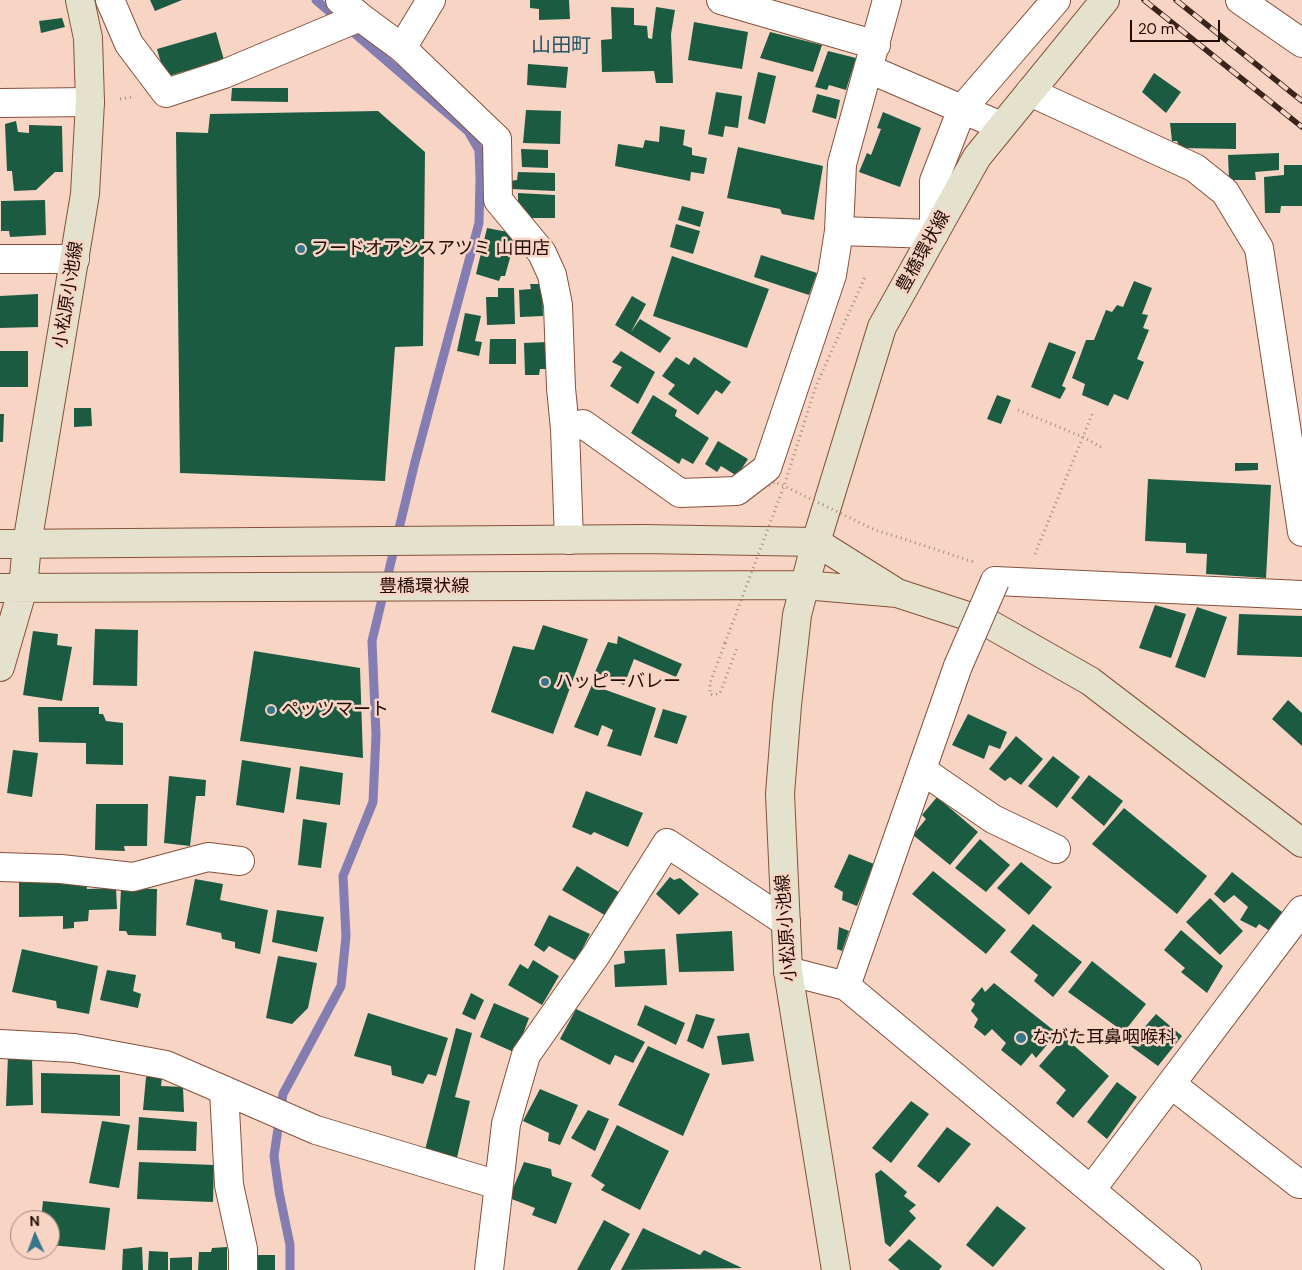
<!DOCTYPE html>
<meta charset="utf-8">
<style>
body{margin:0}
#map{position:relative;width:1302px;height:1270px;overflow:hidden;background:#f8d4c4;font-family:"DM Sans",sans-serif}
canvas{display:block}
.north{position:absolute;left:10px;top:1210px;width:50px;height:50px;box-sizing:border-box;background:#f8d4c4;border:1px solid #a28477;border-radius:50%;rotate:358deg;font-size:14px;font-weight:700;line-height:20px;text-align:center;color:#200c04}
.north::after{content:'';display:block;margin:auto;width:18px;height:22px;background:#38768c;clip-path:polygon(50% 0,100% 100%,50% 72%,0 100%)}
.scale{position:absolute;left:1130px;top:20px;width:90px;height:22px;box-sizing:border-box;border:2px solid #200c04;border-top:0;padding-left:6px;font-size:15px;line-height:18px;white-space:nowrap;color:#200c04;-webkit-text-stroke:4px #f8d4c4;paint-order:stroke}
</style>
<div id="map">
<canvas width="1302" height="1270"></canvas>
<div class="north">N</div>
<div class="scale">20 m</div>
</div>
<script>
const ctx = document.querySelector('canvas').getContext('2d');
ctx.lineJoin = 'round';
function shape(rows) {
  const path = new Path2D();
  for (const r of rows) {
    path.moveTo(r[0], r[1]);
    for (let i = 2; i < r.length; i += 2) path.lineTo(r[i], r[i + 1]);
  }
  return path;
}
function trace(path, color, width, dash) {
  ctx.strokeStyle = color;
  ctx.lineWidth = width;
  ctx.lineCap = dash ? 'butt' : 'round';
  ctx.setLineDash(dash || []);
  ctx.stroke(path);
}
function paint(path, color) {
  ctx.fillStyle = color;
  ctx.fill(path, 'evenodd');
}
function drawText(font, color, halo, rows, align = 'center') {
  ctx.font = font + ' "DM Sans","Noto Sans JP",sans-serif';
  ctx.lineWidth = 5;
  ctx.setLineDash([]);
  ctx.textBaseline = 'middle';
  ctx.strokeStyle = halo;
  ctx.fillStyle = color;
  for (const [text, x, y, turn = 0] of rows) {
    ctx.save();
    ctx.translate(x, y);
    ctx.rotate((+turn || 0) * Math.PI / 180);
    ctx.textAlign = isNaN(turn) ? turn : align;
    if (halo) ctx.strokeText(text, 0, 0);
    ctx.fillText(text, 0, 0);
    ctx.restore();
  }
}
trace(shape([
 [290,1270,290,1245,279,1192,274,1156,283,1094,341,986,346,936,343,876,373,802,376,735,372,641,415,462,479,223,480,178,479,150,468,131,316,0]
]), '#837db2', 9);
paint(shape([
 [150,0,182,0,155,11],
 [530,0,569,0,570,19,539,20,539,9,530,8],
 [611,7,634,8,634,25,647,26,648,38,652,39,656,7,675,10,671,34,673,83,656,83,654,71,602,72,601,40,612,39],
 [62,18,65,27,41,33,39,21],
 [694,22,748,32,742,69,688,60],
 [216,32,224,60,165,77,157,49],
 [770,32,822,45,813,72,760,58],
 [828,51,856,58,846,90,829,85,827,90,815,87],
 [528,64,568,67,566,88,527,85],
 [758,72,776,76,765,124,748,119],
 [1154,73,1181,92,1166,113,1142,92],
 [232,88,288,88,288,102,231,101],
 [716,92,742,96,738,128,725,126,723,137,708,134],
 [817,94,840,100,836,119,812,112],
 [526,110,561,111,560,144,523,143],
 [378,111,425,152,423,346,395,347,385,481,180,473,176,132,208,133,210,114],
 [883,112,921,128,900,187,859,172,867,153,871,155,881,129,877,128],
 [16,121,18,132,29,133,29,125,62,126,63,172,55,172,36,190,14,191,12,171,7,171,5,124],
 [1170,123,1236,123,1236,149,1180,148,1177,141,1172,141],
 [660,126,685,130,683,145,692,148,692,155,707,158,704,174,691,172,690,181,615,166,618,144,643,148,645,140,659,142],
 [738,147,823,166,814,220,782,214,780,209,727,198],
 [521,149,548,150,548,168,522,167],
 [1279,153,1279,170,1255,172,1256,180,1229,180,1228,155],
 [1284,165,1302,165,1302,206,1281,206,1280,213,1265,213,1264,177,1284,175],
 [518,172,555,173,555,191,511,189,510,181,517,180],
 [518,193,555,195,555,218,526,218,518,207],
 [45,200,46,235,10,237,9,231,1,231,1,201],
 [682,206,704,212,700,227,678,220],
 [676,224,700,231,693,254,670,247],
 [487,228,508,232,515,240,505,276,501,276,499,281,476,274],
 [761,255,817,273,809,295,754,277],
 [672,256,769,289,747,348,653,316],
 [1134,281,1152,288,1142,314,1148,315,1143,328,1149,330,1137,359,1144,362,1128,400,1114,394,1108,406,1082,395,1085,384,1072,378,1086,340,1094,340,1106,310,1112,312,1117,305,1123,307],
 [530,284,542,284,543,316,520,317,519,290,531,289],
 [498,288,514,288,515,324,487,325,486,297,498,297],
 [38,294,38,327,0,328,0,296],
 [632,296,646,304,631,332,640,319,671,338,660,353,615,325],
 [465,313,481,316,475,341,482,342,479,356,457,351],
 [490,339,516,339,516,364,489,364],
 [548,342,549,369,540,369,539,375,525,375,524,343],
 [1049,342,1076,352,1062,386,1066,388,1060,399,1031,387],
 [0,351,28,351,28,387,0,387],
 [621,351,655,372,638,404,610,386,622,367,612,362],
 [676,357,689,365,694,357,731,382,722,394,716,390,698,415,668,394,675,385,662,376],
 [653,395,677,410,675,416,709,438,693,464,682,458,679,464,631,433],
 [997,395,1011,400,1001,424,987,419],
 [74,408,91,408,92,426,74,427],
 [0,414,4,414,3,442,0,442],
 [718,441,748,459,737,476,721,466,717,472,705,464],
 [1235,463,1258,463,1258,470,1235,471],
 [1148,479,1271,485,1266,578,1206,574,1207,554,1186,553,1186,543,1145,541],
 [1155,605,1186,614,1171,658,1139,648],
 [1197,607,1227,617,1205,678,1175,667],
 [1239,614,1302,616,1302,657,1237,655],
 [543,625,588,639,553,734,491,712,513,646,534,650],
 [95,629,138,630,137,686,93,685],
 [33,631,58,634,57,645,72,647,62,701,23,695],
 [618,636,682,664,676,677,634,659,624,685,595,672,608,642,617,644],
 [254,651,360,668,363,758,240,741],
 [592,685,656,708,641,756,607,746,613,730,602,725,598,736,574,727],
 [1288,700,1302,713,1302,746,1272,719],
 [38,707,99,707,99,714,103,714,106,721,123,723,123,765,86,764,86,743,39,742],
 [663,709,687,716,677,744,654,737],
 [968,714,1007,732,1000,749,989,745,984,759,952,745],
 [1016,736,1043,759,1021,785,1010,777,1005,781,989,769],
 [13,750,38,753,32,797,7,793],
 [1053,756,1080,777,1057,808,1028,786],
 [242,760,291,768,284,813,236,805],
 [300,766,343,773,340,805,296,799],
 [1089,775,1123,801,1104,826,1071,798],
 [169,776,206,780,205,796,196,796,190,846,164,843],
 [586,791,643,813,628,847,594,832,591,835,572,827],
 [937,797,978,832,950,865,913,835,926,819,922,815],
 [96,804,148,804,147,846,124,846,125,851,95,850],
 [1124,808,1207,876,1177,914,1092,844],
 [303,819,327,823,321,868,298,865],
 [980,839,1010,865,986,892,955,868],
 [849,854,874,864,857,906,842,900,843,892,834,887],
 [1021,862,1052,887,1029,915,997,888],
 [577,866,622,894,608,917,562,890],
 [933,871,1006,930,986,954,912,894],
 [1232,872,1287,916,1273,933,1259,924,1256,928,1240,920,1248,907,1234,895,1224,903,1214,894],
 [670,877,674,880,680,878,699,894,679,915,656,894],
 [195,879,223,884,220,900,268,910,260,954,235,948,235,942,222,939,221,933,186,925],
 [19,882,86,882,87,889,116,888,117,909,89,910,88,921,74,922,74,928,63,929,63,916,19,917],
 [121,888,157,889,156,936,128,935,126,931,119,931],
 [1210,898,1243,931,1220,955,1186,922],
 [277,910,324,917,317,952,272,942],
 [549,915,590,934,576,961,549,946,544,952,534,945],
 [1033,924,1082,962,1053,997,1034,981,1038,975,1010,952],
 [839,927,849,931,842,951,837,949],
 [1181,930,1223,966,1207,993,1181,972,1185,968,1164,950],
 [732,931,734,971,679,972,676,934],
 [22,949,98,966,89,1014,57,1008,56,1001,12,992],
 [665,949,667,985,615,987,614,965,625,963,624,951],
 [278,956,317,963,308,1008,292,1024,266,1018],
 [533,960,559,976,542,1005,508,985,520,964,528,969],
 [1092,961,1146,1004,1124,1032,1068,992],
 [107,970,136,975,133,991,141,994,138,1008,100,1000],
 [994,983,1057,1033,1036,1058,1032,1053,1021,1066,1001,1050,1006,1043,992,1029,985,1036,974,1027,978,1019,971,1011,975,1004,971,1000,982,987,985,992],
 [471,993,484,1000,475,1020,462,1014],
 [494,1003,529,1018,516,1053,480,1037],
 [645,1005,685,1023,676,1045,637,1025],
 [576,1009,645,1042,633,1063,615,1055,610,1065,560,1039],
 [368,1013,448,1038,436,1076,428,1074,423,1084,392,1075,391,1066,354,1056],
 [696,1014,715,1019,703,1049,687,1041],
 [1156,1014,1182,1036,1158,1066,1129,1045],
 [456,1028,472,1033,455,1097,470,1101,456,1162,424,1154],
 [749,1033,754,1061,722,1065,717,1036],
 [1064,1037,1109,1076,1073,1118,1056,1103,1066,1090,1039,1066],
 [648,1046,710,1074,683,1136,618,1105],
 [8,1055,32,1058,33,1105,6,1106],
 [41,1073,120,1075,120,1116,41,1113],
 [146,1077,162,1077,161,1086,183,1087,184,1112,143,1110],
 [1117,1082,1137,1097,1107,1139,1087,1122],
 [540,1089,578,1105,560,1145,548,1141,549,1133,523,1121],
 [911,1101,929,1114,891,1163,872,1148],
 [588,1110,609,1119,595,1151,571,1138],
 [139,1117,197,1122,196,1151,137,1150],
 [102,1121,130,1125,119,1188,89,1183],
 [617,1125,669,1151,640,1210,601,1190,605,1185,591,1176],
 [947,1127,971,1144,939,1183,917,1166],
 [139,1162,214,1165,213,1202,137,1199],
 [524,1162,551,1169,552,1176,572,1183,556,1224,532,1215,535,1208,509,1198],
 [881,1170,907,1192,904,1196,916,1205,909,1211,916,1218,890,1247,885,1243,875,1174],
 [43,1201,110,1208,105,1250,50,1245,50,1220,41,1220],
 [997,1206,1026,1228,993,1267,966,1245],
 [604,1220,630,1234,610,1270,577,1270],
 [643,1228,700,1255,704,1250,742,1268,621,1270],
 [909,1239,942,1266,939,1270,900,1270,888,1260],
 [142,1247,143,1270,122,1270,123,1249],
 [227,1247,227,1270,198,1270,199,1252,211,1252,212,1248],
 [149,1251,168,1252,168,1270,148,1270],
 [257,1255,275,1255,275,1270,257,1270],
 [192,1257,192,1270,170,1270,170,1258]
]), '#1b5b42');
const street = shape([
 [110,0,129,44,166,93,224,74,360,17,402,48,497,139,498,200,542,253,552,275,558,305,561,388,565,429],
 [340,0,360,17],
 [721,0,876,45],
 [887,0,842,164,839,231,934,234,934,181,962,109,1056,0],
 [1240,0,1302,43],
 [402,48,431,0],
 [869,69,1001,126],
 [1030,92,1195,168,1225,192,1259,248,1302,532],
 [0,103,90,102],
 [0,259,75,259],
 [569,540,565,429,583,424,680,493,737,491,767,468,832,275,839,231],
 [995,581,1302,595],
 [922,770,993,819,1056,849],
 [0,867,61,869,133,877,208,857,240,861],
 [788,971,846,986,1187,1270],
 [846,986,958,666],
 [0,1044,74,1048,166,1065,316,1130,498,1185],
 [1171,1084,1299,1184],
 [224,1090,229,1185,243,1249,243,1270],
 [1091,1190,1302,910],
 [489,1270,506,1124,526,1055,596,955,667,843,786,922]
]);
const secondary = shape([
 [816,542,894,591],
 [0,544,643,539,816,542],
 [0,588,804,585,897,593,986,622,1090,681,1302,843],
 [0,667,23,588,27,544,85,194,90,102,88,38,80,0],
 [836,1270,788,971,780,794,787,705,797,615,816,542,882,327,977,157,1105,0]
]);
trace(street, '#85513b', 30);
trace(secondary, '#85513b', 30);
trace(shape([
 [120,99,133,97],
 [1018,410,1083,437,1101,447],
 [910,541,974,562],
 [1035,554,1093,412],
 [725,643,710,683,710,694,713,695,720,693,737,648]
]), '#a7897c', 3, [1, 4]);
trace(street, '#fff', 28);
trace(secondary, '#e4e2cc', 28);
const rail = shape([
 [1144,0,1302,127],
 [1176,0,1302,101]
]);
trace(rail, '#39231a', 5.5);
trace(rail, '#f8d4c4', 4, [11]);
const streetBridge = shape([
 [958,666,995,581]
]);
trace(streetBridge, '#85513b', 30, []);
trace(shape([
 [769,486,775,482,784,486,875,530,910,541],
 [725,643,784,486,816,386,865,277]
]), '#a7897c', 3, [1, 4]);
trace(streetBridge, '#fff', 28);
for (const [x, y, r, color] of [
 [301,249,5,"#38768c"],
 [545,682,5,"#38768c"],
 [271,710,5,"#38768c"],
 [1021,1038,6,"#38768c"]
]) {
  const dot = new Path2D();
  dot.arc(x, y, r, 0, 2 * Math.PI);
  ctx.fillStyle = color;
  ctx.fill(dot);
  trace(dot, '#f8d4c4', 2);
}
drawText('18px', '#200c04', '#f8d4c4', [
 ["フードオアシスアツミ 山田店",311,249],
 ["ハッピーバレー",555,682],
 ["ペッツマート",281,710],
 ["ながた耳鼻咽喉科",1032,1038]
], 'left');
drawText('18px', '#200c04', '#f8d4c4', [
 ["豊橋環状線",924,252,-61],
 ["小松原小池線",69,295,-81],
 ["豊橋環状線",424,587],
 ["小松原小池線",787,928,-94]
]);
drawText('20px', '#225465', '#f8d4c4', [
 ["山田町",561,47]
]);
</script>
